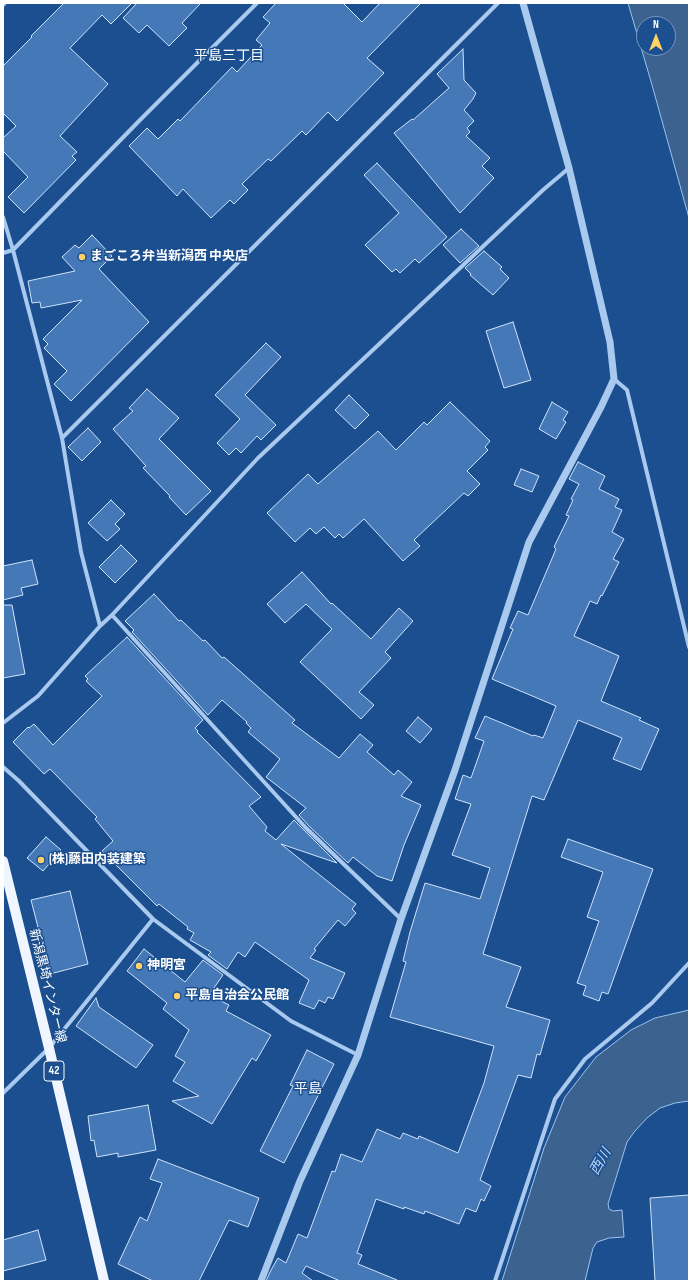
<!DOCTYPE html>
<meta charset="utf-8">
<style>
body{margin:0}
#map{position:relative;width:692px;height:1284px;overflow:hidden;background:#1b4f8f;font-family:"Sofia Sans Condensed",sans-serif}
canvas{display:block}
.frame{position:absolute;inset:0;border:4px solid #fff;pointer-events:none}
.north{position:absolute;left:636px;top:16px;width:40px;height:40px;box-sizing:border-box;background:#1b4f8f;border:1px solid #7695bc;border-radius:50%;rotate:0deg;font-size:11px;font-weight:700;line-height:16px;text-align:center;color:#fff}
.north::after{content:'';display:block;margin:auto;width:14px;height:18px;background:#ffd166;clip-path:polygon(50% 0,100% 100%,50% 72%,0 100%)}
</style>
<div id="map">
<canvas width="692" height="1284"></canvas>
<div class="frame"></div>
<div class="north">N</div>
</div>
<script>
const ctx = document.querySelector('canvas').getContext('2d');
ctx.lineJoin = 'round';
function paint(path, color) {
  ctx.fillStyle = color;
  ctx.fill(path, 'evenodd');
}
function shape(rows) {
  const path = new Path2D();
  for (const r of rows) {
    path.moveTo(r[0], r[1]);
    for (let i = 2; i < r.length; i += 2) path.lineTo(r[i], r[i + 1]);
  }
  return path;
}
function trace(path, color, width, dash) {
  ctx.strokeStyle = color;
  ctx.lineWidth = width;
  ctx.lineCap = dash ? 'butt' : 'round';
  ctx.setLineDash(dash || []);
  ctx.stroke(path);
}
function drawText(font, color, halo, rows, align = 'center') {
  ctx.font = font + ' "Sofia Sans Condensed","Noto Sans JP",sans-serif';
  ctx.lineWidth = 3;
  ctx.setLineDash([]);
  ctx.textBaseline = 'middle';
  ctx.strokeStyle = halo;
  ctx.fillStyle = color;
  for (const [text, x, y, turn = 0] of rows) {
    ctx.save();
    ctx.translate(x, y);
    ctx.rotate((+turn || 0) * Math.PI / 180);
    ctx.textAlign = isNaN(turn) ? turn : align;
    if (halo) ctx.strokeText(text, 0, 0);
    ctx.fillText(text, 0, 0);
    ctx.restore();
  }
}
const water = shape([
 [628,3,689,3,689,218,652,85,628,3],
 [644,24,668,24,668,48,644,48,644,24],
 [689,1010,689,1101,675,1103,660,1108,647,1118,635,1131,627,1142,608,1204,609,1209,613,1211,622,1210,624,1237,609,1238,597,1242,593,1248,585,1281,502,1281,544,1148,565,1097,596,1057,631,1030,655,1018,689,1010]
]);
paint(water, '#3c6290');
trace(water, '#9cc4f0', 1);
const building = shape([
 [64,3,132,3,111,24,102,15,70,48,108,84,60,136,77,152,72,156,76,160,24,213,8,197,28,177,3,151,3,138,16,126,3,113,3,66,32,37,31,36,64,3],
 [137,3,201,3,182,23,187,28,169,46,147,25,139,33,123,18,137,3],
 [276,3,343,3,362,22,380,3,421,3,367,58,384,73,337,121,328,112,306,135,302,131,271,161,268,159,242,184,248,190,234,204,230,200,211,218,183,189,177,196,129,146,147,128,158,139,178,119,180,121,232,67,237,72,262,45,256,40,270,23,263,17,276,3],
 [463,49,464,80,476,93,473,99,464,110,474,121,467,128,470,132,466,136,490,158,482,166,494,178,460,213,394,133,412,119,413,120,449,88,437,74,463,49],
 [377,163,447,237,419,263,415,259,400,273,396,269,392,272,365,245,399,213,364,175,377,163],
 [461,229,479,246,460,263,443,245,461,229],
 [92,235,112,256,99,269,149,322,71,401,54,384,67,371,44,348,48,344,43,339,82,300,41,308,40,302,32,303,28,281,75,271,62,257,75,245,79,248,92,235],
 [484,251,502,267,500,269,509,278,493,295,470,275,471,274,465,268,484,251],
 [513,322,531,380,504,388,486,331,513,322],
 [266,343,281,357,245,395,276,425,261,440,257,436,241,453,236,448,229,455,217,443,240,419,215,395,266,343],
 [147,389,179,418,159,439,211,491,186,515,169,497,170,496,143,468,146,466,113,429,133,411,129,408,147,389],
 [349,395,369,415,355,429,335,410,349,395],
 [450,402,490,441,485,447,488,450,467,471,480,484,468,496,464,493,414,540,420,546,403,561,364,519,343,538,339,534,335,538,324,527,316,534,310,528,295,542,267,513,308,474,318,484,378,431,396,450,424,422,427,425,450,402],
 [552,402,568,412,563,420,566,422,556,439,539,429,552,402],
 [88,428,101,442,82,461,68,447,88,428],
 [578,462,605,476,599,489,619,499,615,507,622,510,612,532,624,539,613,559,619,562,602,596,601,595,597,604,590,601,574,636,619,656,601,701,641,718,639,720,659,729,641,770,613,759,622,738,578,720,544,800,532,796,483,954,521,967,506,1007,550,1020,540,1055,537,1054,531,1078,518,1075,480,1180,491,1186,484,1201,481,1199,476,1212,466,1208,459,1224,425,1211,424,1214,404,1207,404,1209,376,1199,357,1253,362,1255,358,1264,397,1280,397,1281,340,1281,306,1266,302,1273,313,1281,266,1281,271,1270,278,1258,286,1263,298,1234,307,1238,332,1171,335,1172,341,1154,362,1162,377,1129,400,1139,403,1133,418,1139,419,1136,458,1153,484,1083,494,1046,390,1017,406,962,403,961,410,932,425,883,480,899,490,868,452,855,471,804,455,799,463,775,471,778,484,741,475,738,485,716,533,736,534,735,543,738,556,706,492,679,513,629,510,628,518,611,528,615,556,549,554,547,569,516,566,515,573,500,571,499,579,484,569,479,578,462],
 [521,469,539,476,532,492,514,485,521,469],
 [111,500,125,514,115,524,120,529,107,541,88,523,111,500],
 [121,545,137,561,115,583,99,567,121,545],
 [32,560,38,584,21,588,23,595,3,600,3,566,32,560],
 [302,572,331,604,332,603,371,639,399,608,413,621,385,652,391,658,359,692,374,705,361,719,300,662,332,629,306,604,285,623,267,604,302,572],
 [154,594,179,621,181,620,203,641,205,640,222,658,224,657,295,720,292,723,339,758,360,734,373,745,367,752,394,775,398,770,412,782,401,796,421,805,404,845,392,881,377,876,353,857,348,863,309,826,299,815,306,808,266,777,280,759,248,732,251,728,246,723,247,722,222,700,208,715,132,632,134,630,125,621,154,594],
 [3,605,12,605,25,674,3,678,3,605],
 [127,637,203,720,195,728,198,731,197,732,261,797,249,806,267,827,265,831,276,840,294,820,337,863,281,844,356,904,352,909,356,913,345,926,338,920,314,949,316,950,310,958,345,973,333,999,328,997,325,1003,319,1000,314,1009,299,1003,309,980,255,942,245,957,238,952,227,969,208,955,211,952,190,940,194,933,187,929,188,927,159,904,157,906,102,851,113,841,95,819,97,817,50,769,44,774,13,742,28,727,29,728,34,724,53,745,102,696,86,681,88,679,85,676,127,637],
 [418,717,432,729,420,743,406,731,418,717],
 [46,837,61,850,43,871,27,858,46,837],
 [568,839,653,869,608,994,602,992,599,1001,583,995,586,986,577,983,599,921,587,917,603,872,561,857,568,839],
 [70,891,88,964,50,974,31,900,70,891],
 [144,949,185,982,203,960,223,975,209,995,229,1005,226,1011,271,1035,256,1061,252,1058,212,1124,172,1101,199,1096,173,1081,185,1062,175,1056,189,1030,163,1009,167,1003,127,971,144,949],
 [96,998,99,1007,153,1045,136,1068,76,1026,96,998],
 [307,1050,334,1064,284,1163,260,1151,293,1086,290,1085,307,1050],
 [148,1105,156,1150,118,1157,118,1153,97,1157,94,1140,91,1141,88,1116,148,1105],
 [158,1159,259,1198,248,1227,229,1220,199,1281,153,1281,118,1264,140,1217,147,1221,162,1183,150,1179,158,1159],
 [689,1195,689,1281,655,1281,650,1198,689,1195],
 [38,1230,46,1260,3,1271,3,1240,38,1230]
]);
paint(building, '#4478b7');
trace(building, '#cfe3fa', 1);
trace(shape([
 [3,5,5,3],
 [3,217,13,250,62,438,81,552,100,626],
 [3,253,13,250,139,121,257,3],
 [614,379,627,390,689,647],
 [62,438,498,3],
 [112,615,306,828,401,919],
 [3,723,38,696,100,626,112,615,258,458,543,190,569,168],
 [3,767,19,781,153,919,291,1021,358,1055],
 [3,1093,49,1048,153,919],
 [495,1281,555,1099,585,1059,652,1003,689,963]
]), '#a9c9ee', 4);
trace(shape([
 [261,1281,300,1181,358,1055,401,919,455,770,529,542,601,407,614,379,610,342,569,168,523,3]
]), '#a9c9ee', 7);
trace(shape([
 [3,861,49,1048,104,1281]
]), '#f0f6ff', 10);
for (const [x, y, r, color] of [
 [82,257,4,"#ffd166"],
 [41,860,4,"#ffd166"],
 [139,966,4,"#ffd166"],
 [177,996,4,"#ffd166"]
]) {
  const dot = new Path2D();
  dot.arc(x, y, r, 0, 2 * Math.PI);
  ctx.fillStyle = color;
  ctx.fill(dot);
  trace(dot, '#1b4f8f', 1.5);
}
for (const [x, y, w] of [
 [54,1071,20]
]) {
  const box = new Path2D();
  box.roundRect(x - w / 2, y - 10, w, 20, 3);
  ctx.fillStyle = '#1b4f8f';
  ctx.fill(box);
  trace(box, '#fff', 1);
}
drawText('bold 12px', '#fff', null, [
 ["42",54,1071]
]);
drawText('bold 13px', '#fff', '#1b4f8f', [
 ["まごころ弁当新潟西 中央店",90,257],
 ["(株)藤田内装建築",49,860],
 ["神明宮",147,966],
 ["平島自治会公民館",185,996]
], 'left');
drawText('13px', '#fff', '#1b4f8f', [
 ["新潟黒埼インター線",47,986,76]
]);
drawText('14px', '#fff', '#1b4f8f', [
 ["平島三丁目",229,56],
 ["平島",308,1089]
]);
drawText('italic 14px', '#b5d3f5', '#1b4f8f', [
 ["西川",601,1162,-60]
]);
</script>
